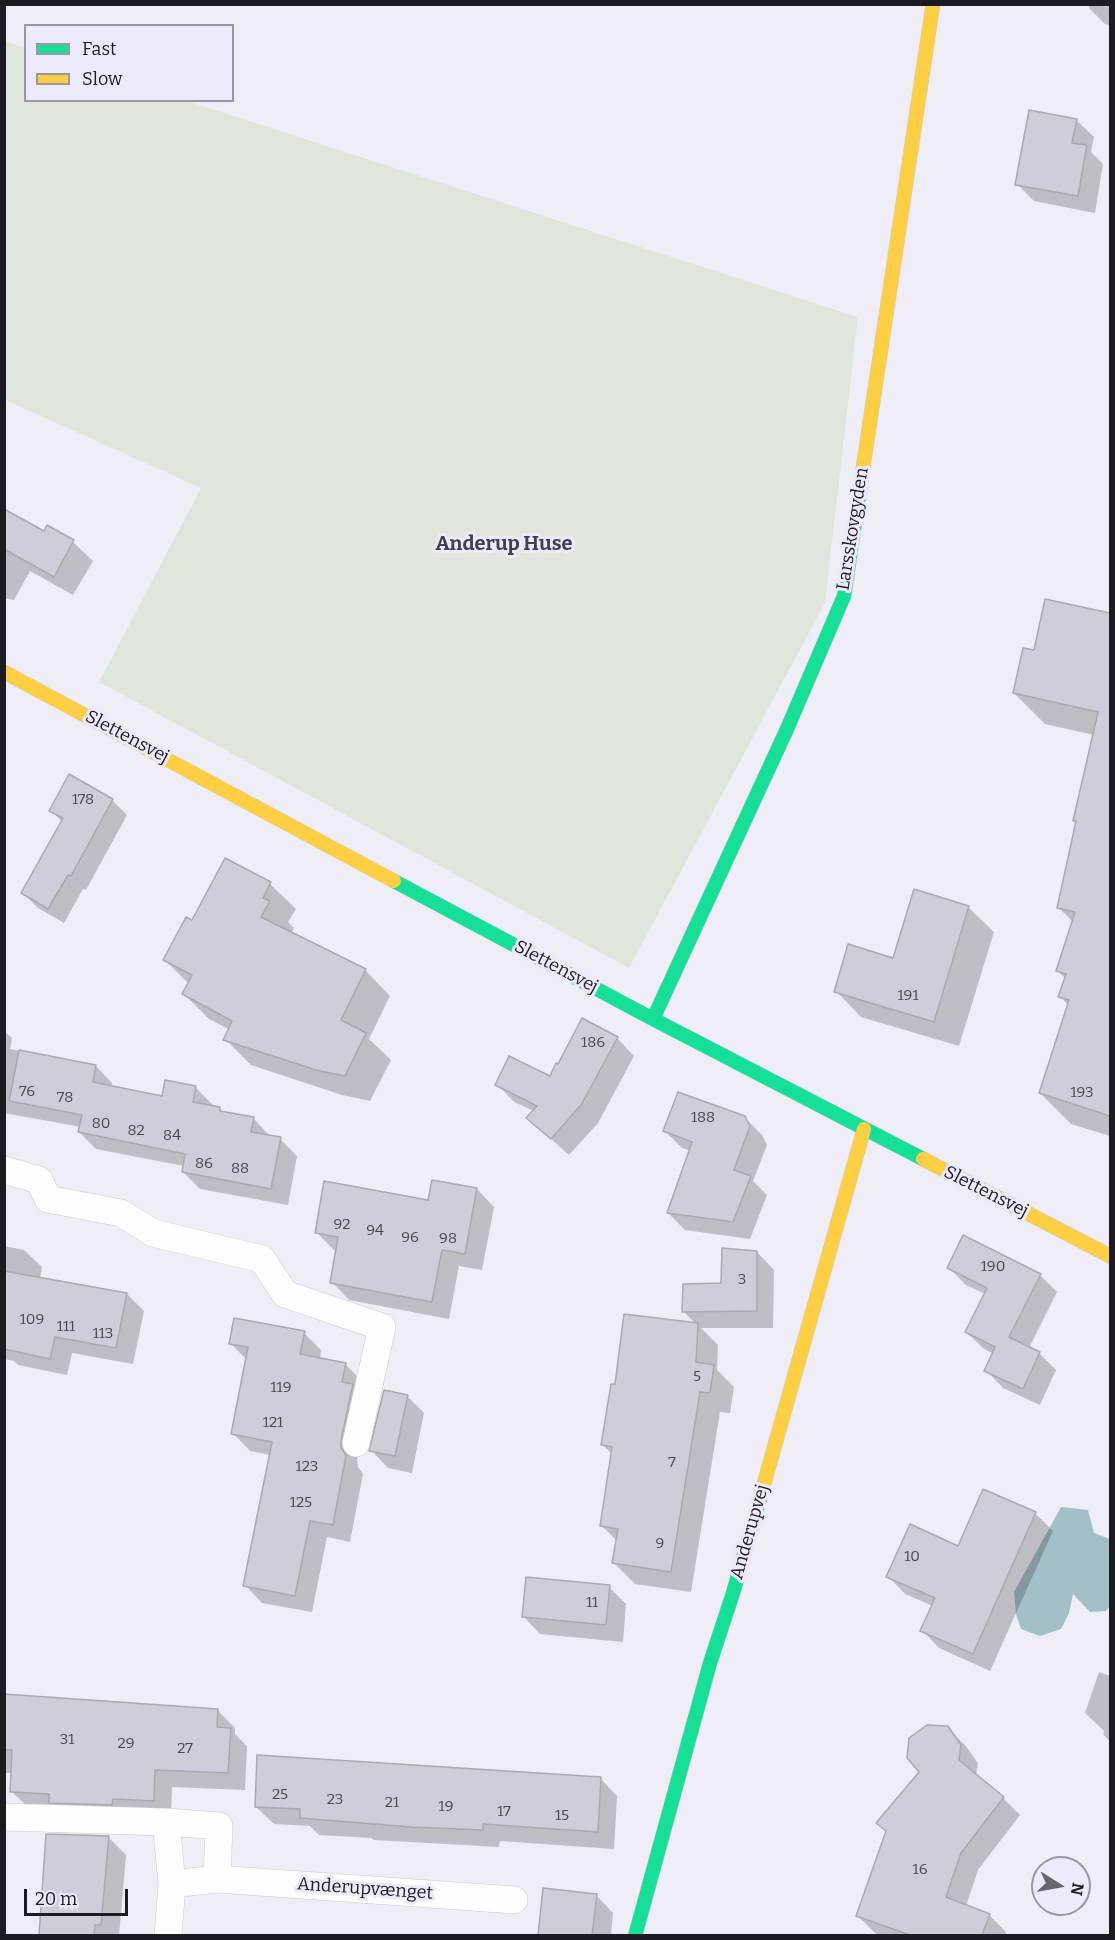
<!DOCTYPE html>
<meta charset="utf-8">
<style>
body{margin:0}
#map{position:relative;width:1115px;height:1940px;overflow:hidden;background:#efeef7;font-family:Bitter,serif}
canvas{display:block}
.frame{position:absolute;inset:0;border:6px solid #1c1b22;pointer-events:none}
.legend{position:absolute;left:24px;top:24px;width:210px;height:78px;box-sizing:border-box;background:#eceafb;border:2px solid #9997a4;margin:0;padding:8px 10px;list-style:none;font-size:18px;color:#1c1b22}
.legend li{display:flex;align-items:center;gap:12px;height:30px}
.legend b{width:30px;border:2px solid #9997a4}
.north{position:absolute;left:1031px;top:1856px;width:60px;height:60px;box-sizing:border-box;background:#eceafb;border:2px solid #9997a4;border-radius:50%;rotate:101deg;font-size:16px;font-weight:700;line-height:24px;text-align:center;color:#1c1b22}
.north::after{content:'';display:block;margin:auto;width:21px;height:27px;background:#66656d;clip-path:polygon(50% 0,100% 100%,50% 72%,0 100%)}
.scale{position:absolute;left:24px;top:1889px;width:104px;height:27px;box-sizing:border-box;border:3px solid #1c1b22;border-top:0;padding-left:8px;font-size:18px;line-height:21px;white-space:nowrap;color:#1c1b22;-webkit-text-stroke:4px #eceafb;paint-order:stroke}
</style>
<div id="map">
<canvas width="1115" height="1940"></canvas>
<div class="frame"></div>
<ul class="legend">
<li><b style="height:8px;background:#16e098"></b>Fast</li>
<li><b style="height:8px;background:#ffcf43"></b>Slow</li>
</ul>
<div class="north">N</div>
<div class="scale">20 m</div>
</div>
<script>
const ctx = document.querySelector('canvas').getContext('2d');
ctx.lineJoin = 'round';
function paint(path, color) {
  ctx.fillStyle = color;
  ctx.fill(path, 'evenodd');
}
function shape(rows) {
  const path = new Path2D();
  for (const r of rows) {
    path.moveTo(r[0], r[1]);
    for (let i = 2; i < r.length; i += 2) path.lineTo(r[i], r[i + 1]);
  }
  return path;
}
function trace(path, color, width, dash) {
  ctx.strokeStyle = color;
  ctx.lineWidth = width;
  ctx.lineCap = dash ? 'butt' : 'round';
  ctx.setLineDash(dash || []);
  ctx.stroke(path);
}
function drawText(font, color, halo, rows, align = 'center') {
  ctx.font = font + ' Bitter,serif';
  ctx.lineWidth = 6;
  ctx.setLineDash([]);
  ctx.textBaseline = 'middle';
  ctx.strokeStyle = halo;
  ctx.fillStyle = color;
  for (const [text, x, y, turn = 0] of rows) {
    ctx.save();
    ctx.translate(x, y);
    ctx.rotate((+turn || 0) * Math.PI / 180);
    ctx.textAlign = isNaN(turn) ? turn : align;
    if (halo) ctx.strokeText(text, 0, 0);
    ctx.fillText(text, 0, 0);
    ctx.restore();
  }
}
paint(shape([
 [5,41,25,48,26,100,187,101,858,317,825,603,629,968,99,682,201,488,5,400]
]), '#e1e6dd');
paint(shape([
 [1061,1507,1088,1510,1094,1533,1110,1539,1110,1606,1106,1611,1090,1612,1073,1594,1069,1613,1061,1629,1040,1636,1021,1629,1016,1614,1014,1592]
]), '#a3c0c8');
paint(shape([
 [1081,4,1110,4,1110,25,1105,24,1089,8,1089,6],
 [1076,120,1094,137,1091,152,1103,164,1095,213,1034,201,1017,184],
 [4,511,45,533,48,527,73,542,93,561,73,595,30,571,14,600,4,598],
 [1107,632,1110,633,1110,1136,1071,1124,1040,1093,1069,1006,1060,996,1066,979,1057,970,1073,922,1058,907,1077,823,1075,820,1094,735,1045,724,1014,693,1035,652],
 [112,800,127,815,86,890,83,889,64,923,38,908,23,893,62,822,51,810],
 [270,884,296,909,288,922,294,928,291,934,365,970,390,996,369,1039,391,1060,370,1101,342,1095,251,1065,225,1039,230,1030,209,1019,184,994,189,984,165,960,193,922],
 [968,907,994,932,959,1046,861,1017,836,991,894,959],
 [4,1031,12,1038,10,1049,96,1066,112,1083,112,1087,163,1097,195,1087,212,1104,212,1107,219,1109,224,1113,254,1119,270,1136,280,1139,297,1156,288,1205,200,1189,183,1172,184,1166,96,1149,79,1132,81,1127,4,1113],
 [617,1038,634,1056,598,1123,569,1155,528,1118,534,1111,514,1102,497,1084,550,1078,559,1066],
 [744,1117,762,1135,767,1145,753,1181,767,1195,750,1239,685,1230,668,1213,691,1151,682,1148,665,1131],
 [477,1189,494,1207,482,1270,459,1266,449,1319,349,1300,332,1282,337,1251,334,1250,317,1233],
 [4,1246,24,1250,42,1267,40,1279,127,1294,144,1311,133,1364,72,1353,67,1375,18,1365,14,1361,4,1359],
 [757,1252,774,1270,773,1328,701,1328,718,1345,717,1370,734,1387,730,1413,720,1412,691,1592,635,1584,614,1563,617,1541,602,1526,612,1454,603,1445,617,1386,697,1325,683,1311,723,1285],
 [949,1268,1040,1275,1057,1292,1029,1348,1039,1353,1056,1370,1040,1405,1003,1388,986,1370,994,1354,984,1349,966,1332,985,1294,966,1285],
 [304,1333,321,1350,320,1359,345,1364,362,1381,370,1403,357,1458,358,1467,363,1474,350,1542,327,1537,312,1612,262,1603,245,1585,270,1455,250,1451,233,1433,247,1360,230,1343],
 [407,1396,424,1413,412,1473,388,1468,371,1450],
 [984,1491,1036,1514,1053,1531,990,1671,939,1648,922,1630,933,1606,905,1594,888,1576,959,1548],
 [609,1587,626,1604,623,1642,540,1634,523,1616],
 [1099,1672,1110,1676,1110,1742,1103,1734,1104,1731,1085,1713],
 [4,1696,218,1711,235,1728,235,1734,247,1746,245,1790,172,1787,171,1818,29,1808,11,1791,12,1773,4,1773],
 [947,1728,965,1745,978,1763,976,1776,1003,1798,1020,1815,978,1870,966,1906,989,1915,1006,1932,1005,1936,882,1936,875,1933,858,1916,921,1772],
 [600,1778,617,1796,614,1849,500,1841,499,1847,374,1840,371,1838,319,1835,310,1826,274,1824,256,1807],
 [48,1836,108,1837,126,1855,119,1936,40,1936],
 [544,1890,596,1895,613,1913,611,1936,539,1936]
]), '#0003');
const building = shape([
 [1029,110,1077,119,1072,143,1087,145,1078,196,1015,185,1029,110],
 [4,509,44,531,47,525,74,540,54,577,4,549,4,509],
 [1045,599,1110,613,1110,1116,1039,1093,1069,1000,1058,997,1066,974,1056,971,1075,912,1057,908,1076,821,1073,821,1098,712,1013,693,1023,648,1034,650,1045,599],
 [69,774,113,799,71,876,68,875,48,909,21,893,63,818,49,811,69,774],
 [225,858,271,882,263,898,270,901,261,917,366,969,341,1020,366,1033,345,1076,316,1070,223,1040,232,1021,182,994,192,975,163,960,186,917,192,920,225,858],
 [914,889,969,906,934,1022,834,992,848,944,893,958,914,889],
 [582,1018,618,1037,581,1105,551,1139,526,1118,537,1106,495,1085,509,1056,550,1076,556,1063,558,1064,582,1018],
 [19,1050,96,1065,93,1082,162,1096,165,1080,196,1086,193,1102,220,1107,220,1111,254,1117,251,1132,281,1137,271,1189,182,1172,185,1154,78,1132,82,1115,9,1101,19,1050],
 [678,1092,745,1116,750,1126,734,1170,751,1176,733,1222,667,1213,692,1142,663,1131,678,1092],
 [432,1180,477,1188,465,1254,442,1250,432,1302,330,1283,338,1237,315,1233,324,1181,428,1200,432,1180],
 [963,1235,1041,1274,1009,1337,1040,1352,1023,1389,984,1371,995,1347,965,1332,987,1288,947,1268,963,1235],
 [722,1248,757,1251,757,1311,682,1312,683,1284,721,1283,722,1248],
 [4,1271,127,1293,116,1348,55,1337,50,1359,4,1349,4,1271],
 [624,1314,698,1323,696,1362,714,1365,710,1393,700,1392,671,1572,612,1563,618,1529,600,1526,612,1447,601,1445,611,1384,615,1384,624,1314],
 [234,1318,305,1331,300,1354,346,1363,342,1382,353,1384,341,1440,341,1448,346,1455,333,1525,310,1521,295,1596,243,1586,272,1442,231,1434,248,1347,229,1344,234,1318],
 [384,1390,408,1395,395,1456,369,1451,384,1390],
 [983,1489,1036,1512,973,1654,920,1631,935,1598,886,1577,910,1524,958,1546,983,1489],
 [526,1577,610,1585,606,1625,522,1617,526,1577],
 [4,1694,218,1709,217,1727,231,1728,228,1773,155,1770,154,1801,113,1799,112,1805,49,1803,49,1794,10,1792,12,1750,4,1750,4,1694],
 [927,1725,948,1726,961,1745,959,1760,1004,1797,961,1853,946,1897,990,1914,982,1935,910,1935,856,1916,886,1831,876,1823,919,1772,907,1758,909,1738,927,1725],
 [257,1755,601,1777,598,1832,483,1824,483,1830,411,1827,300,1818,300,1809,255,1807,257,1755],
 [46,1834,109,1836,101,1925,95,1925,94,1935,39,1935,46,1834],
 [543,1888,597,1894,592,1935,538,1935,543,1888]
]);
paint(building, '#cfcdd8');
trace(building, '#aaa9b1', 1.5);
const street = shape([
 [4,1170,39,1180,48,1199,121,1213,153,1233,262,1259,285,1294,382,1327,356,1443],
 [4,1817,166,1822],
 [217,1879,514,1900],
 [168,1936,172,1884,166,1822,219,1826,217,1879,172,1884]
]);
const fast = shape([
 [394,881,653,1019,923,1159],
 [653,1019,787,729,844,596,863,468],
 [635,1936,710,1663,733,1593,760,1498]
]);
const slow = shape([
 [863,468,933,4],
 [4,672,394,881],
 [923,1159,1110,1256],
 [760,1498,864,1129]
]);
trace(street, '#cbcad2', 28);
trace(fast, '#cbcad2', 15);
trace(slow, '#cbcad2', 15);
trace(street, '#fdfcfe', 27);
trace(fast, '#16e098', 14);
trace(slow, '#ffcf43', 14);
drawText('15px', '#494850', null, [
 ["178",83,800],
 ["191",908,996],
 ["186",593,1043],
 ["76",27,1092],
 ["193",1082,1093],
 ["78",65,1098],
 ["188",703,1118],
 ["80",101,1124],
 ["82",136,1131],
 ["84",172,1136],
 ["86",204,1164],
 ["88",240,1169],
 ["92",342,1225],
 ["94",375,1231],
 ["96",410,1238],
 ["98",448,1239],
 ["190",993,1267],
 ["3",742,1280],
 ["109",32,1320],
 ["111",66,1327],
 ["113",103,1334],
 ["5",697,1377],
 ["119",281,1388],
 ["121",273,1423],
 ["7",672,1463],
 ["123",307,1467],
 ["125",301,1503],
 ["9",660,1544],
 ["10",912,1557],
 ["11",592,1603],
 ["31",67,1740],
 ["29",126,1744],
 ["27",185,1749],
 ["25",280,1795],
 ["23",335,1800],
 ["21",392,1803],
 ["19",446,1807],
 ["17",504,1812],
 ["15",562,1816],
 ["16",920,1870]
]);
drawText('18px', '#1c1b22', '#eceafb', [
 ["Larsskovgyden",853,529,-81],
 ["Slettensvej",127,737,28],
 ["Slettensvej",556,967,28],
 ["Slettensvej",986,1192,27],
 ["Anderupvej",750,1532,-74],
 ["Anderupvænget",365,1889,4]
]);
drawText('bold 20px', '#423f51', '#eceafb', [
 ["Anderup Huse",504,544]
]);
</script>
